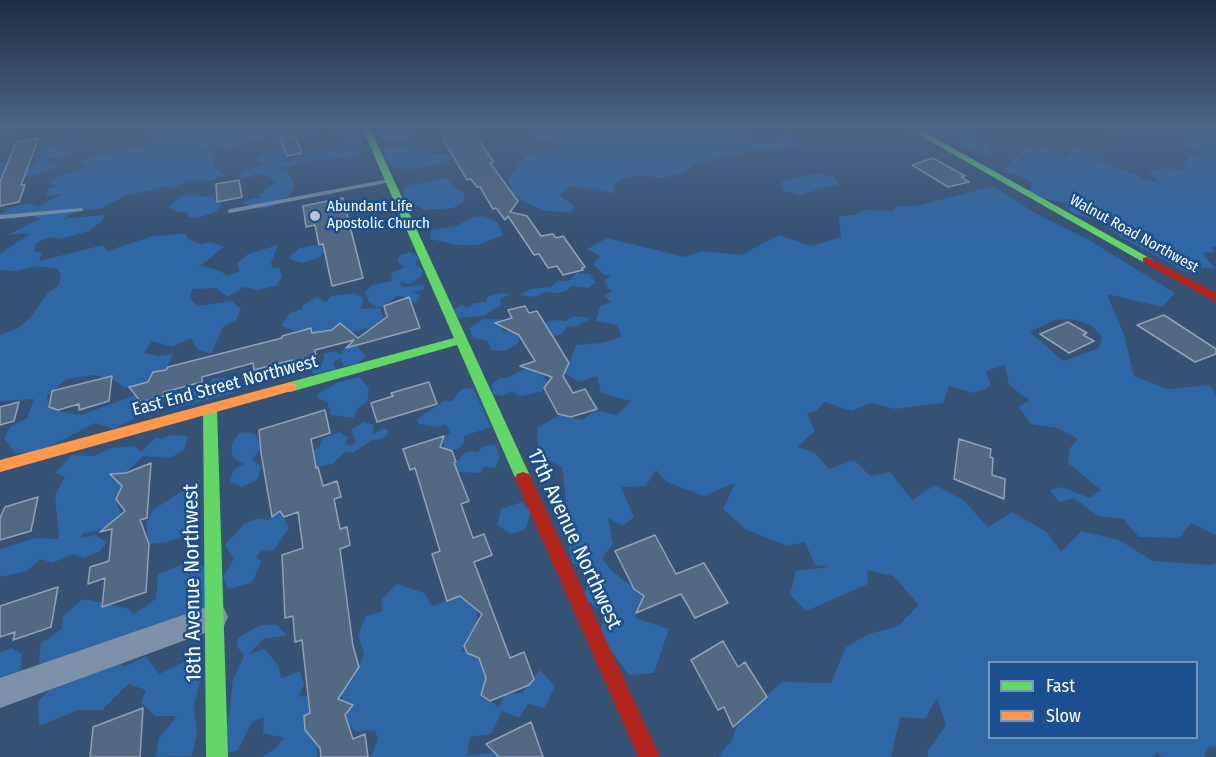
<!DOCTYPE html>
<style>
body{margin:0}
#map{position:relative;width:1216px;height:757px;overflow:hidden;background:#365274;font-family:"Fira Sans Condensed",sans-serif}
canvas{display:block}
.legend{position:absolute;left:988px;top:661px;width:210px;height:78px;box-sizing:border-box;background:#1b4f8f;border:2px solid #7695bc;margin:0;padding:8px 10px;list-style:none;font-size:18px;color:#fff}
.legend li{display:flex;align-items:center;gap:12px;height:30px}
.legend b{width:30px;border:2px solid #7695bc}
</style>
<div id="map">
<canvas width="1216" height="757"></canvas>
<ul class="legend">
<li><b style="height:8px;background:#63d668"></b>Fast</li>
<li><b style="height:8px;background:#ff974d"></b>Slow</li>
</ul>
</div>
<script>
const ctx = document.querySelector('canvas').getContext('2d');
ctx.lineJoin = 'round';
function paint(path, color) {
  ctx.fillStyle = color;
  ctx.fill(path, 'evenodd');
}
function shape(rows) {
  const path = new Path2D();
  for (const r of rows) {
    path.moveTo(r[0], r[1]);
    for (let i = 2; i < r.length; i += 2) path.lineTo(r[i], r[i + 1]);
  }
  return path;
}
function trace(path, color, width, dash) {
  ctx.strokeStyle = color;
  ctx.lineWidth = width;
  ctx.lineCap = dash ? 'butt' : 'round';
  ctx.setLineDash(dash || []);
  ctx.stroke(path);
}
function drawText(font, color, halo, rows, align = 'center') {
  ctx.font = font + ' "Fira Sans Condensed",sans-serif';
  ctx.lineWidth = 5;
  ctx.setLineDash([]);
  ctx.textBaseline = 'middle';
  ctx.strokeStyle = halo;
  ctx.fillStyle = color;
  for (const [text, x, y, turn = 0] of rows) {
    ctx.save();
    ctx.translate(x, y);
    ctx.rotate((+turn || 0) * Math.PI / 180);
    ctx.textAlign = isNaN(turn) ? turn : align;
    if (halo) ctx.strokeText(text, 0, 0);
    ctx.fillText(text, 0, 0);
    ctx.restore();
  }
}
paint(shape([
 [150,128,327,128,312,132,282,133,286,137,278,141,289,157,285,161,294,161,296,156,311,152,317,154,336,150,342,146,338,142,344,139,339,136,346,133,330,131,330,128,360,128,361,133,356,135,363,139,360,149,365,151,352,157,299,162,289,167,276,168,287,171,294,184,293,188,290,196,279,199,273,206,261,209,242,203,254,198,260,199,260,194,277,181,264,174,240,178,239,174,263,164,256,156,271,152,273,144,270,142,275,139,272,137,281,133,222,149,222,144,212,146,198,153,217,150,212,156,214,166,223,174,231,174,209,181,188,181,172,188,163,187,125,196,101,208,75,212,62,219,104,215,102,221,89,231,60,239,50,237,36,243,34,252,42,252,39,261,103,245,107,251,150,237,185,233,188,239,201,244,211,242,224,247,203,264,197,265,218,270,228,276,240,271,237,263,248,254,278,245,271,263,272,268,279,268,282,277,276,286,257,290,244,287,227,297,217,288,192,289,190,298,198,306,232,301,241,309,236,320,223,327,211,354,197,349,191,338,172,347,152,341,144,353,159,356,173,354,166,370,148,382,125,388,114,380,95,375,66,379,47,396,48,406,62,412,81,415,135,395,144,406,137,417,113,429,95,423,39,452,15,453,4,438,10,427,27,418,34,399,0,401,0,335,16,329,30,318,48,293,59,285,61,276,58,269,36,266,15,271,0,270,0,254,31,233,7,235,40,219,31,215,16,219,0,217,0,214,9,208,28,203,38,207,62,194,46,196,49,189,58,186,49,183,57,177,88,166,76,163,91,157,142,147,154,139,150,136,159,133,145,132],
 [375,128,413,128,409,131,409,137,405,140,379,138,380,135],
 [527,128,646,128,645,130,697,134,706,128,738,128,746,130,745,137,766,140,790,135,802,141,798,145,770,150,756,149,695,164,677,175,659,178,640,175,623,178,614,186,614,193,571,186,559,195,575,207,571,212,545,211,525,202,514,193,508,179,526,156,546,152,558,144,535,137],
 [932,128,961,129,963,132,979,137,991,149,985,149,995,153,982,154,976,148,965,147,947,138,948,135,933,131],
 [1098,128,1216,128,1216,246,1211,247,1215,252,1202,253,1216,269,1197,267,1198,271,1189,273,1119,236,1097,220,1072,213,1063,202,1044,199,1029,192,1033,182,1015,174,1004,172,1013,158,1028,160,1021,155,1023,149,1034,145,1050,148,1068,157,1069,150,1077,149,1093,153,1100,157,1095,160,1138,175,1144,180,1160,183,1150,174,1152,170,1167,168,1184,171,1187,167,1181,162,1188,160,1186,155,1201,156,1201,152,1191,146,1178,144,1176,139,1186,133,1167,131,1120,133],
 [65,141,75,143,64,148,72,151,59,158,50,158,45,164,56,163,58,167,29,176,0,179,0,162,6,164,3,172,17,167,32,167,40,163,37,159,45,154,38,155,36,153],
 [416,144,430,154,455,154,454,159,414,169,393,168,383,150],
 [818,173,835,177,839,184,799,195,782,190,782,182],
 [447,178,453,187,465,194,463,202,453,208,423,210,417,205,408,204,403,194,405,186],
 [993,186,1037,214,1089,240,1175,293,1162,307,1107,294,1124,335,1134,376,1168,389,1210,385,1216,395,1216,535,1191,523,1179,538,1139,537,1123,519,1098,516,1074,498,1059,502,1050,490,1061,487,1090,498,1101,490,1068,463,1069,449,1078,439,1057,428,1030,424,1019,407,1029,400,1009,385,1005,365,986,371,991,386,974,393,949,386,943,403,895,409,871,403,852,411,824,402,817,410,807,414,815,431,797,447,814,452,829,469,854,460,870,476,890,472,912,500,935,485,963,500,988,527,1012,512,1047,532,1061,552,1081,531,1119,540,1153,561,1211,565,1216,563,1216,747,1209,746,1204,757,1163,757,1156,752,1153,757,928,757,927,752,946,725,937,698,925,719,900,717,891,757,718,757,732,740,738,722,782,682,831,683,846,647,869,634,898,626,919,605,893,576,867,570,868,584,806,611,790,594,796,571,829,567,815,565,805,542,788,546,745,529,723,509,735,483,704,496,667,482,656,470,646,486,621,487,634,517,623,526,608,518,613,544,602,558,612,571,644,596,635,618,669,629,654,673,629,675,600,636,603,612,582,597,595,571,572,563,563,523,566,499,562,467,538,455,537,428,560,415,583,420,594,410,617,415,631,401,601,393,597,376,578,382,565,373,576,345,600,343,621,337,618,325,596,321,600,306,611,302,604,296,613,290,609,289,604,281,611,275,604,275,593,264,600,256,587,249,607,238,685,257,702,251,741,255,779,235,811,246,841,237,839,216,855,215,865,210,892,211,898,206,917,206],
 [1072,319,1091,325,1102,336,1099,348,1063,361,1030,332,1054,320],
 [990,662,1196,662,1196,738,990,738],
 [197,193,202,197,213,196,215,202,222,203,218,211,197,218,189,217,186,212,176,212,169,206,182,196],
 [484,216,497,222,503,235,478,245,458,245,430,239,431,230,456,226,474,217],
 [314,245,328,248,319,258,301,263,288,258,300,248],
 [410,252,418,257,415,264,423,270,421,277,410,284,400,282,402,287,425,285,424,290,412,292,420,295,416,303,410,301,409,297,397,296,384,306,377,307,369,302,365,292,372,285,392,281,391,273,405,267,397,261,400,255],
 [576,273,590,274,596,283,588,288,572,286,566,291,556,293,544,292,536,297,520,295,530,289,551,287,558,281,569,281],
 [354,293,364,298,360,309,380,308,384,319,371,328,351,332,332,330,314,333,313,327,295,331,281,326,290,313,302,309,303,305,317,297,326,302,332,296],
 [502,293,512,294,500,299,501,305,483,316,455,318,452,310,461,305,468,308,474,303,486,302,488,296],
 [574,316,591,318,576,327,567,326,562,334,552,337,540,325,555,320,566,321],
 [484,319,500,319,503,331,512,331,520,335,517,344,504,351,491,350,488,341,473,338,469,328],
 [357,346,366,356,357,364,344,366,340,358,333,362,336,370,313,374,311,368,323,362,324,354,335,351,341,355,343,350],
 [526,368,540,373,545,379,547,384,541,392,520,396,511,391,503,396,494,394,491,385,500,378,507,378],
 [360,377,369,389,367,402,359,407,353,418,331,415,327,402,317,398,319,393,339,382],
 [214,378,230,378,237,385,234,393,173,409,178,402,164,402,172,392,205,387],
 [473,388,491,427,464,436,464,443,459,448,452,451,445,448,442,442,444,436,450,433,446,424,438,427,419,424,417,419,444,401,452,401,462,389],
 [364,422,374,425,373,434,384,428,389,432,382,439,372,440,353,453,346,451,332,464,309,469,303,456,319,447,323,438,339,432,348,437,345,444,351,446,356,442,351,430],
 [248,432,257,435,260,449,252,460,262,466,257,480,242,487,230,482,233,470,244,464,233,458,231,446,239,433],
 [171,435,188,436,185,449,170,458,143,456,126,473,116,499,121,515,103,530,84,533,80,538,95,535,107,542,99,552,83,558,72,554,53,563,40,559,27,571,0,577,0,549,36,538,59,539,55,495,65,477,55,473,72,455,93,456,112,448,134,446,141,452,156,437,161,439],
 [495,444,500,457,495,468,483,467,481,473,458,472,454,466,464,453,475,451,477,453,482,447],
 [182,491,199,500,199,518,190,534,168,542,149,544,146,524,152,511],
 [522,502,531,512,525,530,511,534,497,525,501,509],
 [280,511,289,528,274,550,261,551,256,557,261,562,252,583,228,589,223,577,234,559,225,545,244,524,259,518,268,520],
 [196,559,205,568,205,612,118,658,123,667,146,657,159,674,192,658,202,673,194,705,197,733,192,756,156,757,159,738,177,716,155,716,141,702,146,690,128,684,102,710,78,710,39,726,38,702,64,674,45,675,39,661,41,643,62,629,63,616,83,599,127,608,134,614,156,599,158,574],
 [397,584,424,593,432,606,460,596,476,609,478,622,461,651,479,658,486,678,481,695,499,707,505,694,522,693,540,670,555,686,545,708,528,704,519,718,502,711,491,734,470,737,467,756,494,752,499,757,371,757,378,739,375,730,356,732,348,724,345,715,353,705,342,700,342,693,354,677,364,654,358,635,366,616,383,611,381,600],
 [261,625,277,625,287,635,263,639,249,654,265,649,279,667,281,678,300,671,304,685,298,697,313,694,315,707,304,716,305,730,318,744,317,757,262,757,276,748,284,738,263,733,264,717,252,722,238,750,224,754,233,679,244,656,238,648,237,638],
 [11,648,22,654,21,669,0,688,0,653]
]), '#2f66a5');
const building = shape([
 [440,128,470,128,494,162,490,163,518,201,510,212,527,216,541,236,553,234,556,238,563,236,585,267,582,268,583,270,563,275,557,266,548,268,539,254,534,255,508,216,505,220,496,208,493,209,480,187,477,187,471,179,467,180,443,139,447,138,440,128],
 [295,136,302,153,287,156,280,139,295,136],
 [39,138,21,185,25,185,19,202,0,206,0,182,16,142,39,138],
 [933,158,965,176,961,177,969,182,948,187,912,165,933,158],
 [239,180,242,197,217,202,216,184,239,180],
 [343,198,363,278,332,286,323,244,319,245,315,225,306,227,303,206,343,198],
 [409,297,420,328,346,348,354,340,315,350,316,356,292,363,292,360,254,370,253,363,202,377,202,382,164,392,164,396,141,402,129,387,148,382,153,372,166,370,168,367,282,338,282,336,311,328,312,333,332,330,340,323,358,338,387,317,384,306,409,297],
 [525,306,529,313,537,311,569,363,563,376,573,393,585,389,597,409,571,417,558,414,544,388,552,377,520,366,535,361,519,335,495,323,512,318,508,310,525,306],
 [1164,315,1216,349,1216,354,1195,362,1137,325,1164,315],
 [1068,322,1087,333,1083,335,1094,341,1069,353,1040,334,1068,322],
 [112,376,109,401,79,410,79,404,58,410,49,407,52,391,112,376],
 [429,382,437,404,377,422,371,403,393,396,391,393,429,382],
 [19,402,14,421,0,425,0,407,19,402],
 [325,410,330,433,311,439,316,468,318,467,323,486,337,481,341,497,334,499,340,529,347,527,350,545,340,549,353,646,359,667,338,699,353,705,345,715,353,739,365,734,368,757,321,757,320,748,305,730,304,716,310,713,302,640,295,642,293,616,285,618,282,555,303,548,298,512,284,517,280,511,272,517,261,453,259,430,325,410],
 [444,436,440,447,452,451,456,462,454,463,469,501,461,504,473,538,484,534,492,555,474,562,510,658,524,652,534,679,529,685,490,701,481,695,486,678,479,658,467,653,464,646,482,614,460,596,447,601,432,554,440,551,415,468,410,470,403,449,444,436],
 [959,439,991,449,990,457,993,458,992,475,1005,479,1004,499,954,479,959,439],
 [151,463,147,518,140,520,149,544,146,592,102,607,105,578,88,584,90,567,109,561,112,529,100,532,125,511,116,499,122,486,110,474,126,473,151,463],
 [38,497,31,531,0,540,0,518,5,507,38,497],
 [655,535,676,574,704,563,728,603,695,618,681,594,636,613,644,596,634,589,615,551,655,535],
 [58,587,51,627,13,640,15,632,0,637,0,606,58,587],
 [723,641,738,667,745,662,767,697,733,727,724,707,718,710,691,660,723,641],
 [143,708,140,757,90,757,93,727,143,708],
 [531,722,543,757,499,757,486,744,531,722]
]);
paint(building, '#526984');
trace(building, '#92a2b6', 1.5);
paint(shape([
 [389,179,391,180,391,182,230,213,227,211,230,209,389,179],
 [81,208,83,209,83,211,0,219,0,215,81,208]
]), '#7d92a8');
paint(shape([
 [215,604,224,608,228,617,224,626,0,708,0,678,215,604]
]), '#7d92a8');
paint(shape([
 [362,128,370,128,531,478,529,482,523,484,517,482,457,345,290,392,283,387,290,382,454,338,362,128],
 [907,128,917,128,1153,260,1147,263,1143,262,907,128],
 [210,404,215,405,217,409,228,757,206,757,203,409,205,405,210,404]
]), '#63d668');
paint(shape([
 [290,382,295,384,297,387,295,390,0,472,0,460,290,382]
]), '#ff974d');
paint(shape([
 [4,128,16,128,0,135,0,129,4,128],
 [1147,257,1216,293,1216,302,1143,262,1143,258,1147,257],
 [523,472,529,474,531,478,660,757,638,757,515,478,517,474,523,472]
]), '#b3261e');
const sky = ctx.createLinearGradient(0, 0, 0, 234);
sky.addColorStop(0, '#1e2d40');
sky.addColorStop(0.55, '#4c6688');
sky.addColorStop(1, '#4c668800');
ctx.fillStyle = sky;
ctx.fillRect(0, 0, 1216, 234);
for (const [x, y, r, color] of [
 [315,216,6,"#b9c2ce"]
]) {
  const dot = new Path2D();
  dot.arc(x, y, r, 0, 2 * Math.PI);
  ctx.fillStyle = color;
  ctx.fill(dot);
  trace(dot, '#1b4f8f', 2);
}
drawText('15px', '#fff', '#1b4f8f', [
 ["Abundant Life",327,207],
 ["Apostolic Church",327,224]
], 'left');
drawText('15px', '#fff', '#1b4f8f', [
 ["Walnut Road Northwest",1134,234,29]
]);
drawText('18px', '#fff', '#1b4f8f', [
 ["East End Street Northwest",225,386,-15]
]);
drawText('21px', '#fff', '#1b4f8f', [
 ["17th Avenue Northwest",574,539,65],
 ["18th Avenue Northwest",193,583,-91]
]);
</script>
